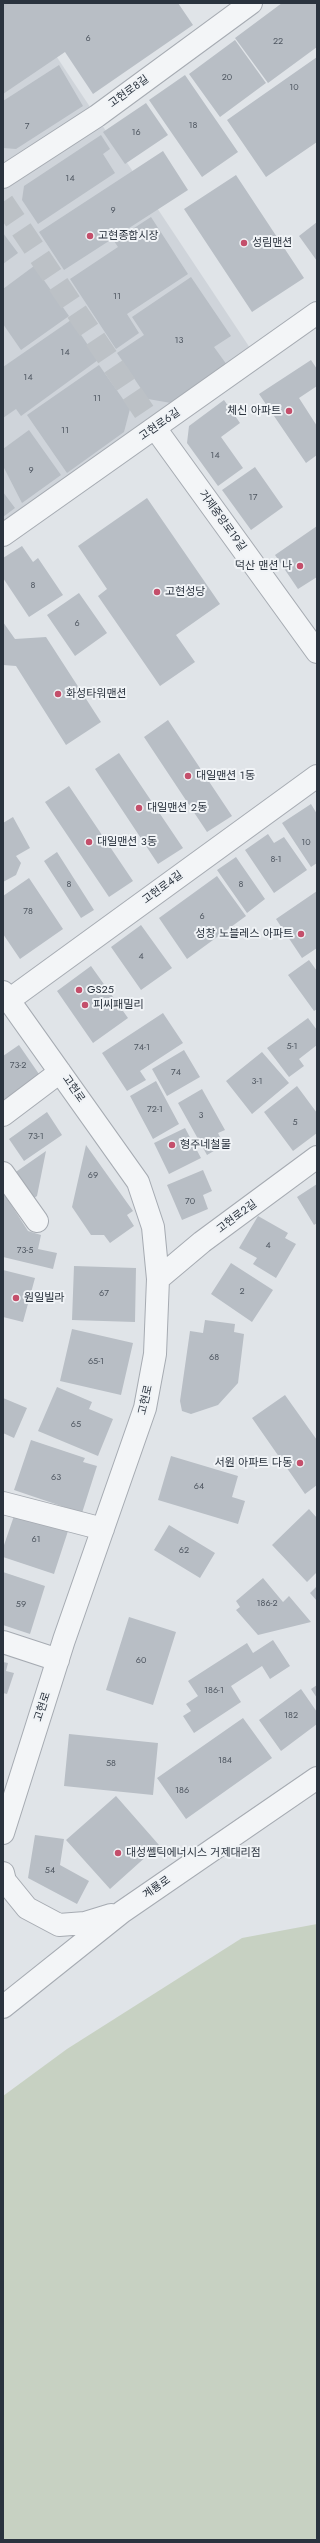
<!DOCTYPE html>
<meta charset="utf-8">
<style>
body{margin:0}
#map{position:relative;width:320px;height:2543px;overflow:hidden;background:#e0e4e8;font-family:Jost,sans-serif}
canvas{display:block}
.frame{position:absolute;inset:0;border:4px solid #2a333e;pointer-events:none}
</style>
<div id="map">
<canvas width="320" height="2543"></canvas>
<div class="frame"></div>
</div>
<script>
const ctx = document.querySelector('canvas').getContext('2d');
ctx.lineJoin = 'round';
function paint(path, color) {
  ctx.fillStyle = color;
  ctx.fill(path, 'evenodd');
}
function shape(rows) {
  const path = new Path2D();
  for (const r of rows) {
    path.moveTo(r[0], r[1]);
    for (let i = 2; i < r.length; i += 2) path.lineTo(r[i], r[i + 1]);
  }
  return path;
}
function trace(path, color, width, dash) {
  ctx.strokeStyle = color;
  ctx.lineWidth = width;
  ctx.lineCap = dash ? 'butt' : 'round';
  ctx.setLineDash(dash || []);
  ctx.stroke(path);
}
function drawText(font, color, halo, rows, align = 'center') {
  ctx.font = font + ' Jost,"Noto Sans KR",sans-serif';
  ctx.lineWidth = 4;
  ctx.setLineDash([]);
  ctx.textBaseline = 'middle';
  ctx.strokeStyle = halo;
  ctx.fillStyle = color;
  for (const [text, x, y, turn = 0] of rows) {
    ctx.save();
    ctx.translate(x, y);
    ctx.rotate((+turn || 0) * Math.PI / 180);
    ctx.textAlign = isNaN(turn) ? turn : align;
    if (halo) ctx.strokeText(text, 0, 0);
    ctx.fillText(text, 0, 0);
    ctx.restore();
  }
}
paint(shape([
 [3,3,21,3,256,357,3,535]
]), '#cfd4da');
paint(shape([
 [317,1924,317,2540,3,2540,3,2096,67,2049,242,1938]
]), '#c7d1c2');
paint(shape([
 [3,3,178,3,193,25,93,94,65,52,3,94],
 [282,3,317,3,317,47,268,83,235,38],
 [235,40,266,83,220,117,189,74],
 [317,57,317,142,266,177,227,120],
 [59,65,83,106,16,149,3,148,3,101],
 [185,75,238,152,202,177,149,100],
 [146,103,168,135,125,164,103,132],
 [101,135,110,149,103,154,115,173,38,224,22,200,24,186],
 [163,151,188,190,64,270,39,232],
 [236,175,304,278,252,312,184,209],
 [151,217,188,274,127,314,139,333,116,349,70,279,118,247,114,241],
 [317,222,317,261,299,236],
 [3,233,18,253,3,264],
 [34,266,69,316,21,350,3,324,3,289],
 [191,277,231,336,214,347,227,365,171,403,148,399,117,353,144,335,132,317],
 [71,320,98,360,21,416,16,409,3,418,3,367],
 [311,360,317,369,317,386,299,398,317,426,317,455,306,463,259,394],
 [99,365,130,409,124,432,67,473,27,415],
 [224,400,240,423,221,437,243,468,218,486,187,443,189,426],
 [29,430,61,475,22,503,3,466,3,449],
 [255,467,283,507,251,530,222,490],
 [3,492,15,508,3,517],
 [147,498,220,604,176,635,195,662,160,686,98,596,107,589,78,546],
 [317,526,317,577,298,589,275,555],
 [22,546,33,562,38,558,63,595,29,617,3,578,3,558],
 [79,593,107,633,75,656,47,615],
 [3,622,15,639,46,637,101,722,66,745,16,666,3,665],
 [168,720,232,816,207,832,144,737],
 [119,753,183,848,158,864,95,769],
 [69,786,133,881,109,897,45,802],
 [311,804,317,814,317,863,311,867,282,823],
 [13,817,30,848,16,856,21,863,16,875,3,882,3,823],
 [268,834,274,843,284,837,307,870,274,893,245,850],
 [57,852,94,910,81,918,44,861],
 [236,857,265,899,247,913,217,870],
 [217,876,246,916,187,959,159,918],
 [29,878,63,929,20,959,3,934,3,896],
 [317,891,317,948,302,958,276,919],
 [141,925,172,968,141,990,111,947],
 [309,960,317,971,317,1009,314,1011,288,975],
 [91,966,128,1018,93,1043,57,991],
 [163,1013,183,1043,140,1071,146,1080,127,1091,102,1053],
 [308,1018,317,1030,317,1045,299,1059,304,1066,289,1077,267,1048],
 [19,1045,41,1077,3,1104,3,1056],
 [184,1050,200,1077,167,1096,152,1069],
 [262,1052,289,1083,252,1114,226,1081],
 [156,1081,179,1124,153,1139,130,1096],
 [297,1086,317,1113,317,1133,293,1151,264,1112],
 [202,1089,225,1130,218,1133,224,1145,207,1155,178,1103],
 [47,1112,62,1135,24,1161,9,1139],
 [185,1128,201,1158,169,1174,154,1143],
 [86,1145,133,1211,127,1215,134,1226,110,1243,104,1235,91,1235,72,1207],
 [46,1151,37,1196,28,1202,10,1176],
 [203,1170,212,1191,203,1195,208,1209,182,1220,167,1185],
 [317,1184,317,1223,314,1225,297,1197],
 [3,1192,28,1231,41,1235,38,1249,57,1253,53,1269,3,1257],
 [258,1216,288,1233,285,1238,296,1244,276,1278,253,1264,257,1258,239,1248],
 [231,1263,273,1290,252,1322,211,1294],
 [74,1266,136,1268,135,1322,72,1320],
 [3,1270,35,1278,23,1322,3,1317],
 [205,1320,235,1324,234,1332,244,1334,238,1383,218,1405,191,1414,182,1411,180,1401,190,1331,203,1333],
 [72,1329,133,1343,121,1395,60,1381],
 [57,1387,92,1402,89,1409,113,1419,98,1456,38,1431],
 [285,1395,317,1440,317,1485,305,1494,252,1418],
 [3,1398,27,1408,14,1438,3,1433],
 [31,1440,85,1458,83,1462,97,1466,82,1513,14,1490],
 [171,1456,238,1476,232,1497,245,1501,238,1524,158,1500],
 [309,1509,317,1518,317,1572,307,1582,272,1545],
 [15,1513,68,1531,54,1574,3,1557,3,1548],
 [169,1525,215,1553,200,1578,154,1550],
 [3,1572,45,1586,30,1634,3,1625],
 [263,1578,283,1602,289,1596,311,1622,258,1635,236,1610,240,1607,236,1601],
 [317,1586,317,1601,310,1593],
 [129,1617,176,1632,153,1705,106,1690],
 [273,1640,290,1666,270,1679,262,1666,231,1686,241,1702,194,1733,183,1716,191,1711,186,1704,198,1696,188,1681,247,1643,253,1653],
 [3,1662,8,1663,6,1671,14,1673,7,1694,3,1693],
 [317,1685,317,1698,311,1689],
 [301,1689,317,1712,317,1724,281,1751,259,1720],
 [243,1718,272,1758,186,1819,157,1778],
 [69,1734,158,1743,153,1795,64,1786],
 [116,1796,159,1845,110,1889,66,1840],
 [35,1835,64,1839,60,1865,89,1881,77,1904,28,1878]
]), '#b8bec5');
trace(shape([
 [3,202,155,428]
]), '#bcc1c6', 22, [22, 11]);
const minor = shape([
 [3,177,97,116,251,3],
 [155,428,317,652],
 [3,535,317,313],
 [3,992,138,1182,153,1227,158,1279,155,1354,145,1408,64,1640,3,1833],
 [9,1000,317,776],
 [3,1115,60,1072],
 [3,1173,37,1221],
 [158,1279,202,1242,317,1157],
 [3,1503,103,1529],
 [3,1642,58,1660],
 [3,1873,5,1881,27,1908,59,1925,85,1923,111,1915],
 [3,2007,122,1912,317,1778]
]);
trace(minor, '#a6abb2', 24);
trace(minor, '#f3f5f7', 22);
for (const [x, y, r, color] of [
 [90,236,4,"#c44f6b"],
 [244,243,4,"#c44f6b"],
 [289,411,4,"#c44f6b"],
 [300,566,4,"#c44f6b"],
 [157,592,4,"#c44f6b"],
 [58,694,4,"#c44f6b"],
 [188,776,4,"#c44f6b"],
 [139,808,4,"#c44f6b"],
 [89,842,4,"#c44f6b"],
 [301,934,4,"#c44f6b"],
 [79,990,4,"#c44f6b"],
 [85,1005,4,"#c44f6b"],
 [172,1145,4,"#c44f6b"],
 [16,1298,4,"#c44f6b"],
 [300,1463,4,"#c44f6b"],
 [118,1853,4,"#c44f6b"]
]) {
  const dot = new Path2D();
  dot.arc(x, y, r, 0, 2 * Math.PI);
  ctx.fillStyle = color;
  ctx.fill(dot);
  trace(dot, '#f0f3f6', 1.5);
}
drawText('9px', '#4e5660', null, [
 ["6",88,39],
 ["22",278,42],
 ["20",227,78],
 ["10",294,88],
 ["18",193,126],
 ["7",27,127],
 ["16",136,133],
 ["14",70,179],
 ["9",113,211],
 ["11",117,297],
 ["13",179,341],
 ["14",65,353],
 ["14",28,378],
 ["11",97,399],
 ["11",65,431],
 ["14",215,456],
 ["9",31,471],
 ["17",253,498],
 ["8",33,586],
 ["6",77,624],
 ["10",306,843],
 ["8-1",276,860],
 ["8",69,885],
 ["8",241,885],
 ["78",28,912],
 ["6",202,917],
 ["4",141,957],
 ["5-1",292,1047],
 ["74-1",142,1048],
 ["73-2",18,1066],
 ["74",176,1073],
 ["3-1",257,1082],
 ["72-1",155,1110],
 ["3",201,1116],
 ["5",295,1123],
 ["73-1",36,1137],
 ["69",93,1176],
 ["70",190,1202],
 ["4",268,1246],
 ["73-5",25,1251],
 ["2",242,1292],
 ["67",104,1294],
 ["68",214,1358],
 ["65-1",96,1362],
 ["65",76,1425],
 ["63",56,1478],
 ["64",199,1487],
 ["61",36,1540],
 ["62",184,1551],
 ["186-2",267,1604],
 ["59",21,1605],
 ["60",141,1661],
 ["186-1",214,1691],
 ["182",291,1716],
 ["184",225,1761],
 ["58",111,1764],
 ["186",182,1791],
 ["54",50,1871]
]);
drawText('11px', '#2a333e', '#f0f3f6', [
 ["고현로8길",129,92,-36],
 ["고현로6길",160,425,-35],
 ["거제중앙로19길",222,521,54],
 ["고현로4길",163,888,-36],
 ["고현로",73,1089,55],
 ["고현로2길",237,1217,-37],
 ["고현로",146,1400,-77],
 ["고현로",43,1707,-72],
 ["계룡로",157,1888,-35]
]);
drawText('11px', '#2a333e', '#f0f3f6', [
 ["고현종합시장",98,236],
 ["성림맨션",252,243],
 ["체신 아파트",281,411,"right"],
 ["덕산 맨션 나",292,566,"right"],
 ["고현성당",165,592],
 ["화성타워맨션",66,694],
 ["대일맨션 1동",196,776],
 ["대일맨션 2동",147,808],
 ["대일맨션 3동",97,842],
 ["성창 노블레스 아파트",293,934,"right"],
 ["GS25",87,990],
 ["피씨패밀리",93,1005],
 ["형주네철물",180,1145],
 ["원일빌라",24,1298],
 ["서원 아파트 다동",292,1463,"right"],
 ["대성쎌틱에너시스 거제대리점",126,1853]
], 'left');
</script>
